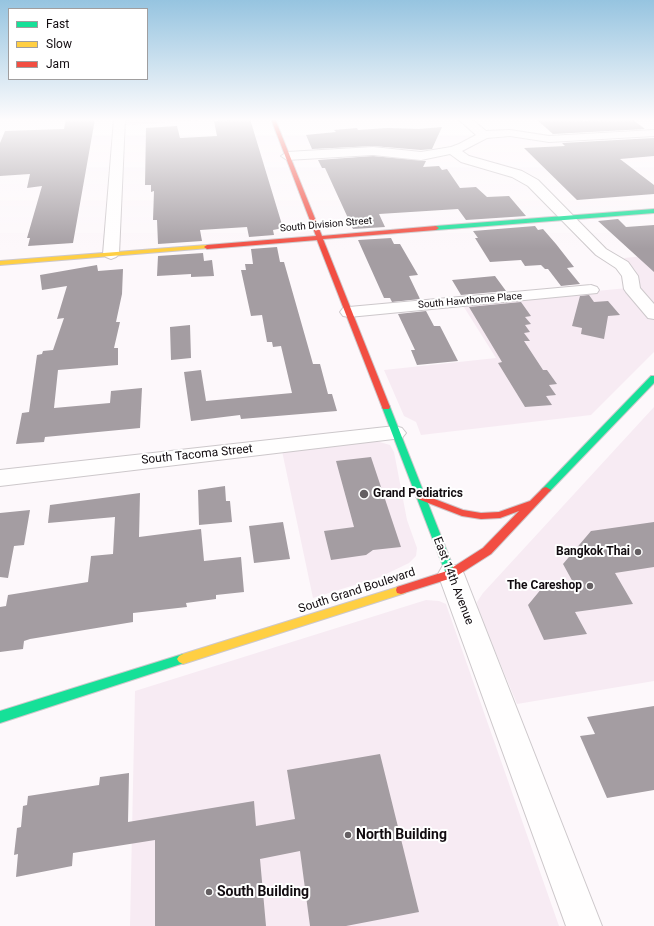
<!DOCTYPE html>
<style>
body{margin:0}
#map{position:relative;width:654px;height:926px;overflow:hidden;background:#fdf8fb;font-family:Roboto,sans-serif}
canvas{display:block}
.legend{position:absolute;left:8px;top:8px;width:140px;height:72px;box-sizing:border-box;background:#fff;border:1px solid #a09e9f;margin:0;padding:5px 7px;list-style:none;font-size:12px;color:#120c10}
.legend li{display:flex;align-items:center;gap:8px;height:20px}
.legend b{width:20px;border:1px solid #a09e9f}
</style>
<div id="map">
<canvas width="654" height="926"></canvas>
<ul class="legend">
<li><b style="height:5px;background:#16e098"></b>Fast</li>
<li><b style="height:5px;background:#ffcf43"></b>Slow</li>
<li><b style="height:5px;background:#f24e42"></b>Jam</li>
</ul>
</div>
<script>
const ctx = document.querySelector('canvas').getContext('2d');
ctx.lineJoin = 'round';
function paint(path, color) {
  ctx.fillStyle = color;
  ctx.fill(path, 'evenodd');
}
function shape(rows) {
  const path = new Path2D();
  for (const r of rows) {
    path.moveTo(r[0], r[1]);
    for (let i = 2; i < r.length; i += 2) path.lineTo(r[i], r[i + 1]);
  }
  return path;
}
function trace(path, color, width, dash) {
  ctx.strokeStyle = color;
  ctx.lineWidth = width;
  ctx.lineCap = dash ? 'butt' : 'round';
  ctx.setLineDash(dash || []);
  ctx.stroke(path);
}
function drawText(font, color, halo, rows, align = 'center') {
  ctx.font = font + ' Roboto,sans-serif';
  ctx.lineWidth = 4;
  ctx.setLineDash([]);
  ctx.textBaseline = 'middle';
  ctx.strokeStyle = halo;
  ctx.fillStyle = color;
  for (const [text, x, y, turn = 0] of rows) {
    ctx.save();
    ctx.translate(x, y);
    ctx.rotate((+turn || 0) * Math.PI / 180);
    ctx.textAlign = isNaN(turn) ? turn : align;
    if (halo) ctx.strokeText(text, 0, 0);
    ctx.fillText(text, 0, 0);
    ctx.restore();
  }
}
paint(shape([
 [127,119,217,119,126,125],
 [654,255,654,352,591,415,421,435,416,422,404,416,384,370,496,358,462,304,638,287,636,271,624,258],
 [654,407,654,681,517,704,478,610,477,602,483,593],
 [376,441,390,445,394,452,407,520,417,548,416,556,409,563,380,577,313,598,282,451],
 [426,600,439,601,446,604,448,610,559,926,130,926,135,691]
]), '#f7ebf3');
paint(shape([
 [66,119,95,119,73,243,28,246,30,238,27,238,42,186,27,188,30,174,0,176,0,143,5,131,64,129],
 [250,119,283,228,273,230,274,235,249,237,247,227,200,230,202,241,158,244,157,220,153,220,154,191,151,192,151,185,145,185,146,128,177,126,180,138,217,136,214,121],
 [536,119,581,119,583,121,632,119,645,129,553,134],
 [442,127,432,149,421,150,373,146,312,149,306,135,336,132,334,130,357,128,358,130,387,128,419,129],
 [654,138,654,156,620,159,654,185,654,194,577,200,524,148,565,146,562,143],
 [373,156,426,161,423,167,439,166,442,170,447,169,460,188,476,187,487,197,509,196,526,216,466,220,458,209,379,214,385,227,353,229,325,168,322,168,318,160],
 [618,219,626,227,654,225,654,272,598,221],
 [535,226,538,230,543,229,556,244,574,267,567,268,580,284,561,286,548,269,545,269,541,265,525,266,521,260,490,262,475,238,478,238,473,231],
 [391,238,394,244,400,244,418,275,409,276,420,299,392,302,390,298,384,298,358,240],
 [277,247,280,262,284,262,313,364,320,364,328,394,332,394,337,411,241,419,240,415,191,421,184,372,201,370,206,401,292,393,281,346,273,347,272,342,267,342,262,315,251,316,241,270,246,270,245,264,253,264,251,249],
 [203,253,204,261,212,260,214,276,191,277,191,274,157,276,158,256],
 [97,265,98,271,123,269,122,294,116,322,120,322,114,348,118,348,118,365,58,370,54,408,110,403,111,391,142,388,140,428,45,437,44,442,16,444,22,413,29,412,37,355,42,354,43,351,53,350,64,318,57,319,67,286,42,290,40,275],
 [495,276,506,291,461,295,452,280],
 [589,295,594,302,608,301,620,315,608,316,604,339,581,334,582,328,572,326,580,296],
 [521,302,531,316,525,317,531,324,525,325,530,332,524,333,530,341,524,341,543,370,547,370,557,384,549,385,556,395,546,396,552,405,525,407,498,363,502,362,469,307],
 [426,311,434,326,440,326,458,361,417,365,411,350,415,350,398,314],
 [190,325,191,358,171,360,170,327],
 [371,457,401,547,373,550,366,555,331,560,324,531,354,527,336,461],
 [225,486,226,501,230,501,232,522,199,525,198,490],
 [140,493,139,537,201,529,204,561,241,557,244,592,216,595,216,599,186,603,187,607,133,613,133,622,30,639,24,641,23,649,0,652,0,607,6,606,8,595,88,582,91,556,113,554,115,517,48,523,50,505],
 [30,510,24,545,14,546,8,578,0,577,0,513],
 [283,522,290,559,254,563,249,526],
 [654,522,654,567,615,573,633,604,575,612,587,634,544,640,528,605,542,588,574,584,563,564,591,531],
 [654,706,654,790,607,798,580,736,595,734,587,717],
 [380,754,419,912,346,926,310,926,300,851,260,859,266,926,155,926,155,840,73,853,72,866,16,877,18,854,14,855,17,828,21,827,23,806,27,805,28,796,99,785,100,777,129,773,128,822,254,801,256,826,295,819,287,770]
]), '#a49da2');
const street = shape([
 [114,119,125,119,119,254,116,257,111,259,106,257,103,254,114,119],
 [458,119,471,119,486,131,510,130,549,136,654,130,654,136,549,142,510,136,487,138,462,151,469,156,522,171,538,180,606,249,628,262,638,276,640,288,654,304,654,319,648,318,626,292,624,289,622,276,616,268,596,255,528,186,512,177,461,162,450,154,421,160,373,155,287,160,281,156,287,152,373,147,421,152,451,147,459,144,476,135,458,119],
 [591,285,597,287,599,290,597,293,349,317,343,316,340,312,343,308,349,307,591,285],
 [395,426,402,428,406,433,402,438,0,486,0,470,395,426],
 [451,564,460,567,464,574,602,926,566,926,438,574,442,567,451,564]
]);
const fast = shape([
 [654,209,654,213,436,230,433,228,436,226,654,209],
 [651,376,654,376,654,383,549,492,543,492,541,490,543,488,651,376],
 [383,405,389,405,390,407,456,574,455,577,451,578,447,577,446,574,382,407,383,405],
 [183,654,187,656,189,659,187,662,0,723,0,711,183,654]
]);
const slow = shape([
 [207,245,209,246,209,248,0,265,0,261,207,245],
 [401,586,405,587,406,590,405,593,183,664,179,662,177,659,179,656,183,654,401,586]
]);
const jam = shape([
 [271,119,275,119,322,236,436,226,439,228,436,230,323,239,390,407,389,409,383,409,382,407,317,240,207,249,204,247,207,245,316,236,271,119],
 [546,487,551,490,549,492,491,554,455,577,401,594,397,593,396,590,397,587,447,571,483,548,519,511,500,518,481,519,462,516,418,499,416,497,418,495,424,495,463,510,481,513,499,512,530,501,543,488,546,487]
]);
trace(street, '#cdc8cb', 2);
trace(fast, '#cdc8cb', 2);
trace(slow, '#cdc8cb', 2);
trace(jam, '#cdc8cb', 2);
paint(street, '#fffefe');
paint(fast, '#16e098');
paint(slow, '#ffcf43');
paint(jam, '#f24e42');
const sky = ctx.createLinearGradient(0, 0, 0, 249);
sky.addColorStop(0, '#96c4e0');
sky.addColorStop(0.48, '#fefcfd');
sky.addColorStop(1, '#fefcfd00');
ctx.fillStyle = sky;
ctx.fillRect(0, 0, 654, 249);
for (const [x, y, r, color] of [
 [364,494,5,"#645f62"],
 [638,552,4,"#645f62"],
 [590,586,4,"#645f62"],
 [348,835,4,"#645f62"],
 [209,892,4,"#645f62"]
]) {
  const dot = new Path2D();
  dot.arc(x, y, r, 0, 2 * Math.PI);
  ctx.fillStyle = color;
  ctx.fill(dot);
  trace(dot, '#fff', 1.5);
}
drawText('10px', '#120c10', '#fff', [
 ["South Division Street",326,225,-5],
 ["South Hawthorne Place",470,301,-5]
]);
drawText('12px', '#120c10', '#fff', [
 ["South Tacoma Street",197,455,-6],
 ["East 14th Avenue",453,581,69],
 ["South Grand Boulevard",357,591,-18]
]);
drawText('bold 12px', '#120c10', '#fff', [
 ["Grand Pediatrics",373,494,"left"],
 ["Bangkok Thai",630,552],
 ["The Careshop",582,586]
], 'right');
drawText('bold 14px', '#120c10', '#fff', [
 ["North Building",356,835],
 ["South Building",217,892]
], 'left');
</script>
